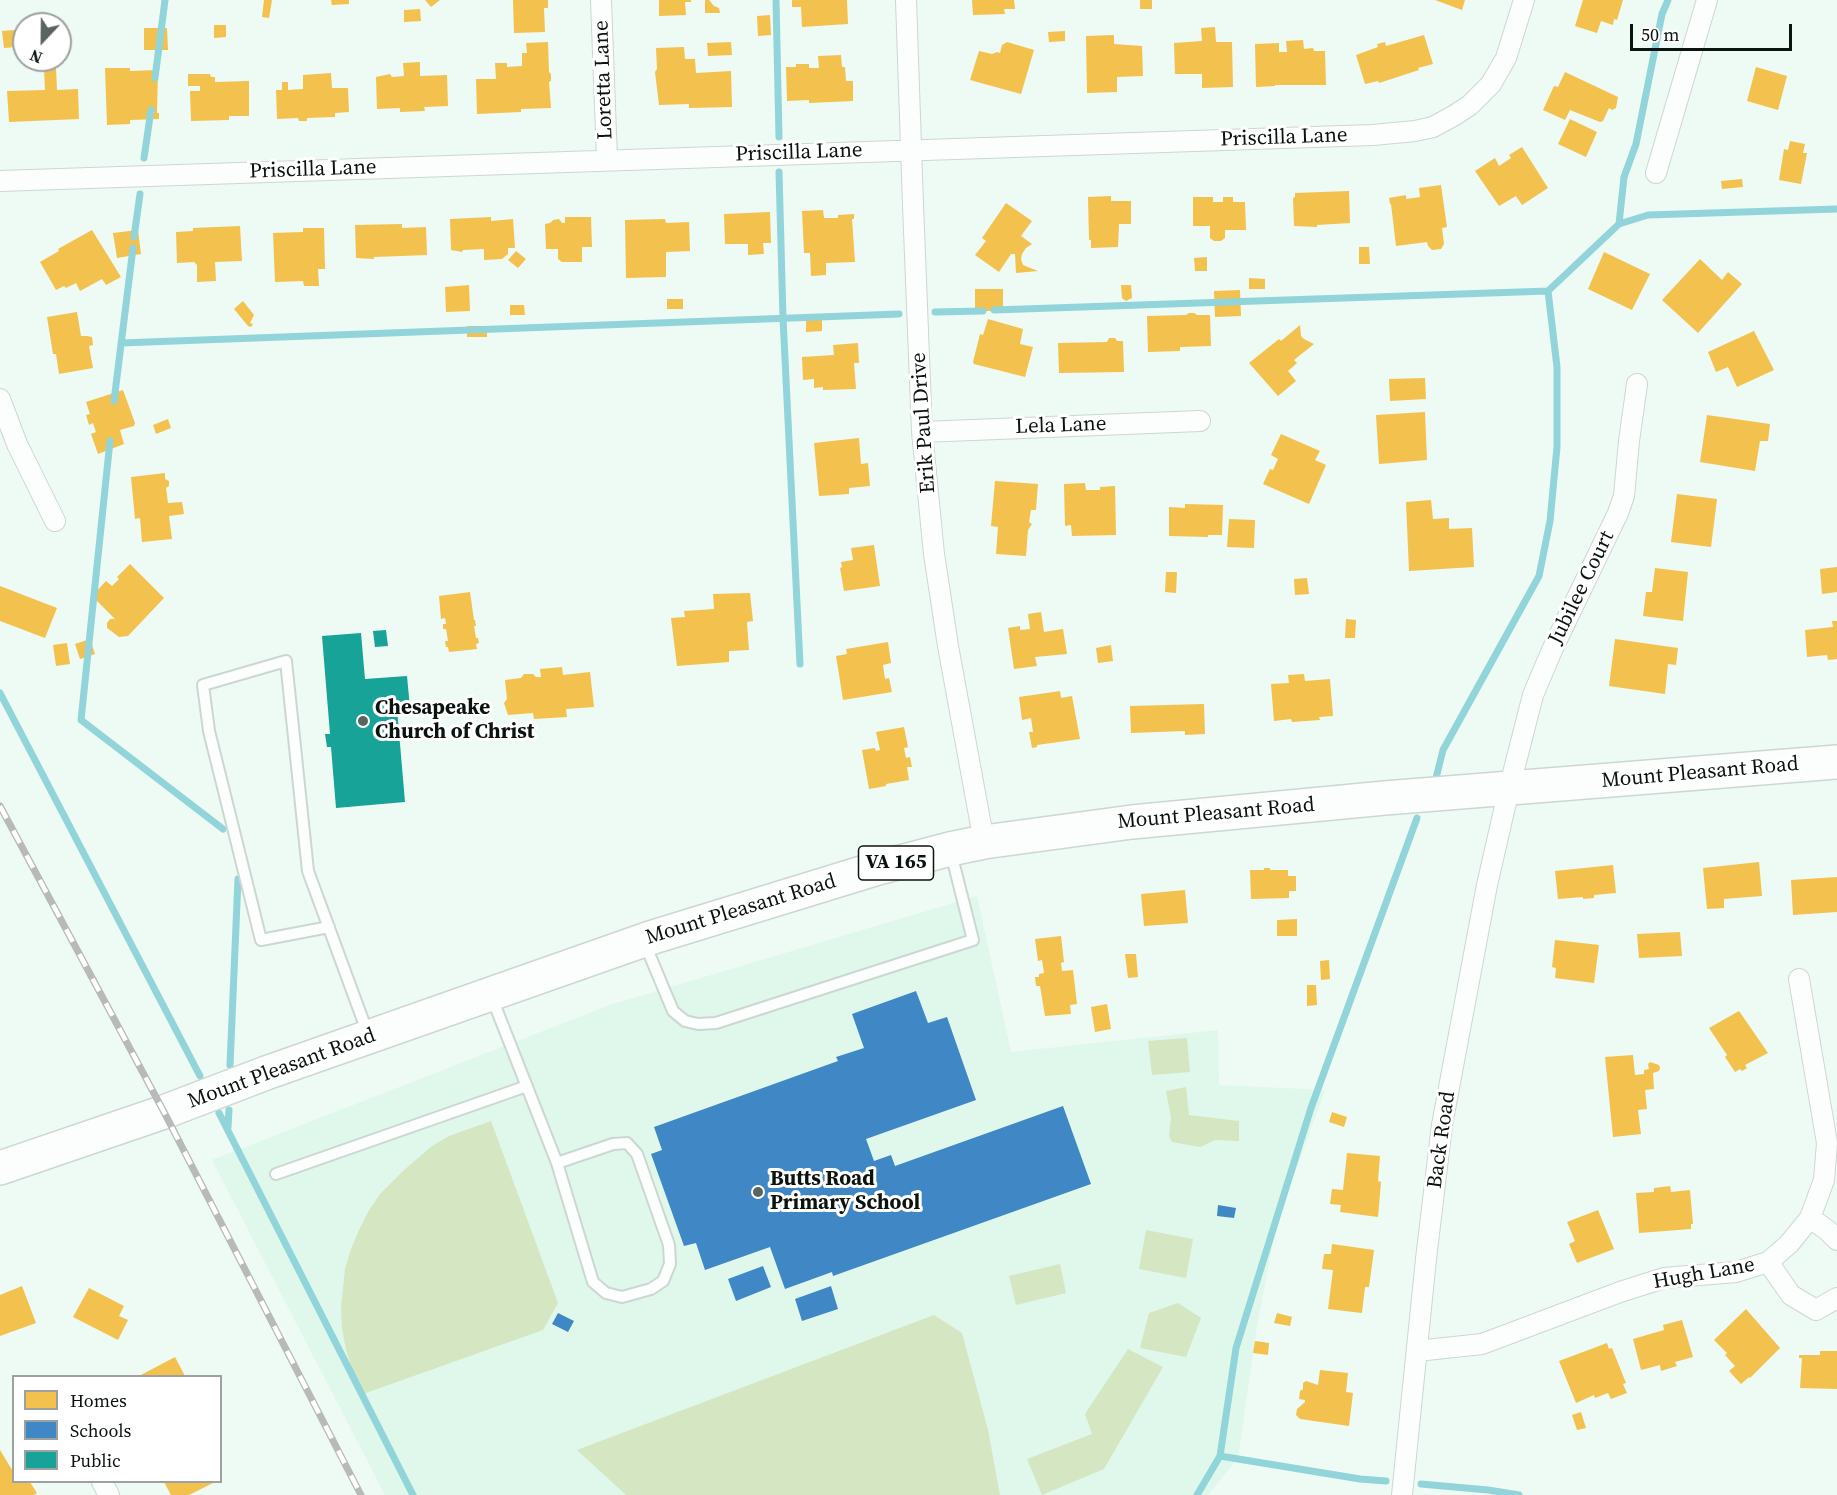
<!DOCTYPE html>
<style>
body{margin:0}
#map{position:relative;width:1837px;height:1495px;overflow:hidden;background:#eefaf4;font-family:"Source Serif 4",serif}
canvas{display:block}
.legend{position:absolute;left:12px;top:1375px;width:210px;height:108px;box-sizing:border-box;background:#fff;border:2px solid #9da19f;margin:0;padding:8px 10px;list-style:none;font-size:18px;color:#0b130f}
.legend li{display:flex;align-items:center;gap:12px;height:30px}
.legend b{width:30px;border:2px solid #9da19f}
.north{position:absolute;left:12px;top:12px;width:60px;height:60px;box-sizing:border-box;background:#fff;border:2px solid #9da19f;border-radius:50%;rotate:202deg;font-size:16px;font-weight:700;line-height:24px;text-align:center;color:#0b130f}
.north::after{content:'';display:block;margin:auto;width:21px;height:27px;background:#5a645f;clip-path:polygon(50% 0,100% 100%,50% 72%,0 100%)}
.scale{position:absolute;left:1630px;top:24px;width:162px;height:27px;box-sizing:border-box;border:3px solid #0b130f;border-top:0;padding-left:8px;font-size:18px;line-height:21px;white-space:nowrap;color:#0b130f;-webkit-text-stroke:4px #fff;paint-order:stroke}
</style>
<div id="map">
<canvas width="1837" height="1495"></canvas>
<ul class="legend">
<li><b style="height:16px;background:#f2c14e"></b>Homes</li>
<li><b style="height:16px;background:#3f88c5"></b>Schools</li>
<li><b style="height:16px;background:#17a398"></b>Public</li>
</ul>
<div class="north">N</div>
<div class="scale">50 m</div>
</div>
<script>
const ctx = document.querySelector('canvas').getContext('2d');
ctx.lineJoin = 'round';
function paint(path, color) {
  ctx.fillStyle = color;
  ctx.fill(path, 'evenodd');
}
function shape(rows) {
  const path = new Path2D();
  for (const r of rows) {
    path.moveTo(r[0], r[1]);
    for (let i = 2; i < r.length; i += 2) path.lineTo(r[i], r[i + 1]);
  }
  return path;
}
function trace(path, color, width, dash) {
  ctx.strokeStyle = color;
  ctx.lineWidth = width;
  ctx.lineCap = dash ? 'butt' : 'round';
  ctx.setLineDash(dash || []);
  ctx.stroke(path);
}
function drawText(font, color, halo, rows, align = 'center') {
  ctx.font = font + ' "Source Serif 4",serif';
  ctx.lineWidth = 6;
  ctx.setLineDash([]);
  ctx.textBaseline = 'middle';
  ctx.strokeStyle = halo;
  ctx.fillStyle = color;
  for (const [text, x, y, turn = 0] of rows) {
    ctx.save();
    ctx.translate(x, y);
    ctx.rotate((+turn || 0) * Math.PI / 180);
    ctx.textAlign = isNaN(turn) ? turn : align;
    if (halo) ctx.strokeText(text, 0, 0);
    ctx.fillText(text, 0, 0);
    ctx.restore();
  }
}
paint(shape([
 [977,896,1011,1052,1218,1030,1219,1085,1325,1090,1276,1225,1257,1326,1238,1458,1208,1495,385,1495,212,1160,610,1005]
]), '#e0f7eb');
paint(shape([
 [1187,1038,1190,1072,1152,1075,1148,1041],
 [1186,1087,1189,1115,1239,1121,1239,1141,1215,1140,1200,1147,1172,1142,1169,1136,1171,1118,1166,1091],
 [491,1121,558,1303,543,1330,363,1394,354,1375,346,1350,342,1328,341,1308,345,1269,351,1249,359,1230,368,1212,380,1194,403,1171,432,1146,449,1136],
 [1146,1230,1193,1239,1186,1278,1139,1269],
 [1060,1264,1066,1293,1016,1305,1009,1276],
 [1178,1303,1201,1318,1186,1357,1140,1348,1149,1313],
 [934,1315,962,1333,988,1430,1000,1495,626,1495,577,1450],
 [1128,1349,1163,1367,1104,1469,1042,1495,1027,1459,1092,1434,1085,1414]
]), '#d5e6c2');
paint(shape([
 [264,0,272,0,269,18,262,17],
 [331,0,349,0,349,4,332,5],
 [425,0,440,0,431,7],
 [513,0,548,0,548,8,544,8,545,32,514,33],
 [659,0,691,0,691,2,685,2,686,15,659,16],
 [705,0,709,0,714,6,719,8,720,13,705,13],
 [792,0,847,0,848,24,802,27,801,7,792,7],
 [972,0,1014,0,1015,9,1004,9,1005,14,973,15],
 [1140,0,1152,0,1152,9,1140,9],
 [1435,0,1465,0,1462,10],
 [1583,0,1623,0,1617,20,1614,19,1613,25,1601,21,1597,33,1575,26],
 [420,9,421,21,404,22,404,10],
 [770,15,771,35,758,36,757,16],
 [214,25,226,25,226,37,214,38],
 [1215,27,1216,42,1232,42,1233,87,1202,88,1202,74,1175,74,1174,43,1202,41,1201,28],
 [144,28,167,28,168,50,144,50],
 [15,30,17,47,4,48,2,31],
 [1065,31,1065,41,1049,42,1048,32],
 [1114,35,1114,44,1142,46,1143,76,1117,77,1117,92,1087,93,1086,36],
 [1424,35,1433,64,1418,68,1419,70,1379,83,1378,81,1365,84,1356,55,1378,47,1377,44,1385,42,1386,46],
 [1303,40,1304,49,1313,48,1314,51,1325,51,1326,85,1275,85,1275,86,1256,87,1255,44,1279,43,1279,52,1287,52,1286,41],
 [548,42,549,72,551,74,551,81,549,82,551,108,521,109,521,112,477,114,476,79,496,79,495,63,507,63,507,67,522,66,522,53,527,53,526,43],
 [731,42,732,55,708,56,707,43],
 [1007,42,1034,50,1021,94,970,80,979,51,992,54,997,52,1000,53,1002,45],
 [684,47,685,59,695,59,696,73,731,71,732,107,689,108,689,104,659,105,655,72,657,69,656,48],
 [841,55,842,67,845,67,846,81,853,81,853,101,809,103,809,100,787,101,786,67,796,67,796,64,809,64,809,68,819,68,818,56],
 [420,62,420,76,447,75,448,106,424,107,425,111,400,112,400,108,377,109,376,77,390,74,392,77,404,76,403,63],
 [1756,67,1787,76,1778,110,1747,101],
 [56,68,57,90,78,89,79,119,9,122,7,91,45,90,44,69],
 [105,68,130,68,130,71,158,70,157,113,159,113,159,119,130,120,130,124,107,125],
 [1565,72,1618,97,1616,108,1612,110,1609,108,1603,121,1600,122,1570,110,1565,120,1543,110,1554,86,1558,87],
 [331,73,332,88,348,88,349,112,335,113,335,117,307,118,307,121,299,121,298,118,277,119,276,90,282,90,282,82,288,82,288,90,303,89,303,75],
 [188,74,210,74,211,77,215,77,215,82,249,81,249,116,229,116,229,120,191,121,190,91,200,91,200,86,188,86],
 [1570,119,1597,132,1586,157,1558,144],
 [1790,141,1805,144,1803,153,1807,153,1801,184,1779,180,1784,149,1788,150],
 [1522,147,1548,188,1522,205,1516,196,1499,206,1475,171,1495,158,1499,166,1511,158,1509,155],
 [1742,179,1743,187,1722,189,1721,181],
 [1441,185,1447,227,1442,228,1444,244,1441,249,1432,250,1428,246,1427,242,1396,246,1391,204,1390,204,1389,198,1406,195,1406,199,1420,197,1419,188],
 [1349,191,1350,223,1317,225,1317,227,1294,226,1293,198,1295,197,1295,193],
 [1111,196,1111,201,1131,201,1131,224,1119,224,1118,247,1091,248,1091,240,1089,240,1088,197],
 [1193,197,1213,197,1213,202,1223,202,1223,197,1233,197,1233,202,1245,202,1246,230,1225,230,1225,238,1221,241,1214,241,1210,238,1210,226,1193,226],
 [1006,203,1032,221,1021,236,1032,244,1026,248,1022,254,1021,259,1023,265,1038,271,1016,273,1015,254,1011,254,999,272,975,255,986,241,982,238],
 [823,210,824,218,838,218,838,215,854,214,854,219,852,219,855,262,826,263,826,275,811,276,810,253,804,253,802,211],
 [770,212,771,243,763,243,764,254,748,255,748,244,725,244,724,214],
 [491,217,491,221,513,219,515,248,508,248,508,254,502,259,484,260,484,249,463,250,462,252,451,250,450,219],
 [565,217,591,217,592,247,582,247,582,262,562,262,558,259,558,249,546,249,545,224,550,223,553,220,559,219,562,223,565,223],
 [665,219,666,223,689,222,690,251,666,252,666,277,626,278,625,220],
 [402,224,402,228,426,227,427,255,374,257,374,259,356,258,355,225],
 [240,226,242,261,215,262,216,281,197,282,197,265,194,262,177,263,176,232,193,231,193,228],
 [303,228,324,228,325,269,318,269,319,286,304,286,303,281,275,282,273,233,303,232],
 [92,230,121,277,106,285,102,279,80,291,76,283,66,288,64,286,56,290,40,262,59,251,58,249],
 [138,230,141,254,117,258,113,233],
 [1359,247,1369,247,1370,264,1359,264],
 [516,251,526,259,518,268,508,260],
 [1604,252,1650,274,1632,310,1588,289],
 [1207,257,1207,271,1195,271,1194,258],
 [1700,259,1722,280,1728,272,1742,284,1698,333,1662,300],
 [1249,278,1265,279,1265,289,1249,289],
 [469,285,470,311,446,312,445,287],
 [1121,285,1131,285,1132,298,1126,301,1122,298],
 [975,289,1003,289,1003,311,975,311],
 [1240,290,1241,316,1215,317,1214,291],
 [667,299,683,299,683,309,667,309],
 [243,301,254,315,250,323,253,324,251,327,248,326,234,309],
 [510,305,524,305,525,315,510,315],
 [77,312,81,336,87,336,92,337,93,345,89,346,93,368,59,374,56,354,53,354,47,317],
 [1189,313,1194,313,1197,315,1210,315,1211,346,1180,347,1180,351,1148,352,1147,316,1186,315],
 [822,314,822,331,806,332,806,315],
 [988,319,1023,329,1020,344,1033,347,1025,377,974,364,973,362,980,334,983,335],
 [1300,325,1301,336,1304,339,1314,344,1294,360,1297,363,1288,371,1296,381,1278,396,1249,363,1279,339,1281,341],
 [467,326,487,326,487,337,467,337],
 [1754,331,1774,370,1737,387,1728,367,1716,372,1708,352],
 [1109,338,1115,338,1117,341,1123,341,1124,372,1059,373,1058,343,1107,342],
 [858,343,859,363,854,363,856,389,823,390,823,387,814,388,814,379,803,380,802,357,834,355,833,345],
 [1425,378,1426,399,1390,401,1389,379],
 [123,390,135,423,134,426,120,430,124,444,98,454,91,434,96,432,93,423,89,425,86,415,90,414,86,402],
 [1425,412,1427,460,1379,464,1376,415],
 [1707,415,1770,424,1768,441,1760,441,1755,471,1700,462],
 [168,419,171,428,156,434,153,425],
 [1281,434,1320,451,1315,460,1326,465,1309,504,1263,484,1270,469,1273,470,1278,459,1271,455],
 [859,438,861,464,868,463,870,486,849,488,849,494,819,496,814,443],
 [165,473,165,479,169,481,169,486,166,488,168,503,182,502,184,514,169,516,172,539,142,542,140,518,135,519,131,477],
 [995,481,1038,484,1036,510,1031,510,1029,522,1032,524,1028,530,1026,556,996,554,998,527,991,526],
 [1085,483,1086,490,1100,490,1100,487,1115,486,1116,535,1072,536,1071,525,1065,526,1064,484],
 [1677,494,1717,499,1711,547,1671,542],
 [1431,500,1433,519,1449,518,1449,529,1472,528,1474,567,1409,571,1406,502],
 [1185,504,1223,505,1222,535,1208,535,1208,537,1169,536,1169,507,1185,508],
 [1229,519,1255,520,1254,548,1227,547],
 [874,545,880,586,844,591,840,568,842,567,841,562,853,560,851,548],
 [130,564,164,598,128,636,119,637,107,628,107,623,110,619,115,619,92,596,106,581,112,586,119,579,117,577],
 [1837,567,1837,592,1822,594,1820,569],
 [1655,568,1688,572,1683,621,1643,616,1646,592,1652,592],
 [1166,572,1177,572,1176,593,1165,592],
 [1307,578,1309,594,1295,595,1294,579],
 [0,586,57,608,45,638,0,621],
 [470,592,474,620,475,620,476,626,474,626,476,638,478,638,479,643,476,644,477,649,449,652,448,647,446,647,445,641,448,641,446,629,443,629,443,624,446,624,445,618,441,619,439,596],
 [750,593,753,621,747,622,749,650,729,651,729,662,677,666,671,618,685,617,684,611,714,609,713,594],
 [1041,612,1044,632,1063,629,1067,654,1035,657,1037,666,1014,669,1008,628,1020,626,1020,630,1030,629,1028,614],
 [1346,619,1356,620,1355,638,1345,638],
 [1832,621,1837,621,1837,659,1828,660,1827,655,1807,657,1805,630,1833,627],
 [90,639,95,654,80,659,75,644],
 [1615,639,1678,648,1676,665,1668,664,1665,694,1609,686],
 [888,642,891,663,883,665,885,679,889,678,892,692,843,700,836,656,847,654,846,649],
 [67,643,70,664,56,666,53,645],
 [1111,645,1113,661,1098,663,1096,648],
 [562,667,563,675,590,672,594,707,566,709,567,717,534,719,533,713,508,715,504,703,507,699,505,680,521,678,524,674,533,674,536,677,541,677,540,669],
 [1304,674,1305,681,1330,679,1333,716,1319,717,1320,720,1292,722,1291,719,1274,721,1271,684,1289,683,1288,675],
 [1060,691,1061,698,1072,696,1080,739,1037,745,1037,747,1032,748,1029,732,1033,732,1031,718,1022,720,1019,697],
 [1204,704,1205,734,1185,735,1185,731,1131,733,1130,706],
 [904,727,908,747,904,748,906,758,910,757,912,767,907,767,909,780,886,784,886,786,869,789,862,750,875,748,876,751,880,750,876,732],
 [1759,862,1762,896,1724,899,1724,908,1707,909,1703,868],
 [1613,865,1616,893,1594,895,1594,898,1583,899,1583,897,1558,899,1555,871],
 [1264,868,1270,868,1270,870,1288,870,1288,876,1296,876,1296,891,1289,891,1289,898,1251,899,1250,870,1264,870],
 [1837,877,1837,912,1793,915,1791,880],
 [1185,890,1188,923,1144,926,1141,894],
 [1297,919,1297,936,1277,936,1277,920],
 [1680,932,1682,956,1639,958,1637,934],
 [1061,936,1064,962,1061,963,1062,971,1073,970,1077,1004,1070,1005,1071,1014,1045,1016,1040,986,1036,986,1035,977,1039,977,1039,974,1044,973,1042,960,1038,961,1035,939],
 [1555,940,1599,945,1594,983,1555,978,1556,968,1552,967],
 [1125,954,1136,954,1138,977,1128,978],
 [1329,960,1330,979,1321,980,1320,961],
 [1307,985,1316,985,1317,1005,1307,1006],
 [1107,1004,1111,1029,1095,1032,1091,1007],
 [1739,1011,1768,1053,1745,1065,1747,1068,1742,1071,1740,1069,1735,1072,1725,1057,1727,1055,1709,1028],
 [1633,1055,1635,1075,1644,1074,1644,1070,1649,1069,1648,1064,1650,1062,1659,1065,1660,1068,1659,1071,1653,1073,1654,1089,1645,1090,1647,1109,1638,1110,1641,1134,1613,1137,1605,1057],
 [1332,1112,1347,1117,1344,1127,1329,1122],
 [1347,1153,1380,1156,1378,1181,1381,1182,1378,1217,1340,1212,1341,1205,1330,1204,1332,1189,1343,1190],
 [1670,1186,1671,1192,1690,1190,1693,1224,1691,1224,1691,1229,1639,1233,1636,1193,1654,1192,1654,1188],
 [1598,1210,1614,1249,1577,1263,1569,1244,1575,1241,1567,1222],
 [1332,1244,1374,1250,1369,1287,1365,1287,1362,1313,1328,1309,1333,1270,1322,1269,1324,1254,1331,1254],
 [22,1286,36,1323,0,1336,0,1295],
 [89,1288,124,1306,119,1316,128,1320,118,1340,73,1317],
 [1746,1309,1780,1348,1750,1378,1749,1377,1741,1384,1729,1371,1735,1366,1725,1355,1727,1353,1714,1340],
 [1277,1313,1292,1317,1290,1326,1274,1323],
 [1682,1320,1693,1357,1675,1362,1677,1366,1661,1371,1660,1365,1641,1370,1633,1339,1664,1330,1663,1325],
 [1255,1341,1269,1343,1268,1355,1253,1353],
 [1607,1343,1609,1349,1612,1348,1626,1383,1623,1384,1627,1393,1611,1399,1608,1393,1595,1398,1594,1395,1576,1403,1559,1361],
 [1820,1351,1837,1351,1837,1389,1800,1388,1802,1358,1799,1358,1799,1355,1820,1355],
 [175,1357,185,1376,139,1376],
 [1320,1370,1348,1373,1346,1392,1353,1393,1349,1426,1300,1419,1296,1415,1297,1409,1305,1402,1305,1400,1299,1399,1300,1391,1303,1389,1303,1383,1306,1381,1318,1385],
 [1581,1412,1586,1428,1577,1430,1572,1415],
 [0,1450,14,1473,14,1482,30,1482,37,1493,34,1495,0,1495],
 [164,1482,215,1482,189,1495,171,1495]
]), '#f2c14e');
paint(shape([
 [916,991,928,1023,947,1017,976,1100,866,1139,874,1161,891,1155,895,1166,1063,1106,1091,1184,833,1276,832,1272,785,1289,770,1247,705,1270,696,1243,684,1246,651,1154,662,1150,654,1127,838,1061,836,1057,864,1048,852,1014],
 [1218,1205,1236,1208,1234,1218,1217,1216],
 [763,1266,771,1287,736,1301,728,1279],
 [831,1286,838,1309,802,1321,795,1299],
 [558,1313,574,1321,568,1332,552,1324]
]), '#3f88c5');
paint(shape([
 [386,630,388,646,375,647,373,631],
 [361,633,365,679,407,676,410,708,397,709,405,802,336,808,331,747,327,747,325,734,330,734,322,636]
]), '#17a398');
trace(shape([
 [776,0,779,137],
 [155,78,165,0],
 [144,158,151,110],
 [779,172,783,318,800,664],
 [1619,224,1624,177,1636,144,1662,14,1668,0],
 [134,237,140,194],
 [994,310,1548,291,1619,224,1648,215,1837,209],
 [935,312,983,311],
 [121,343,899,314],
 [114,401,133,248],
 [110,441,81,720,223,829],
 [0,693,200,1076],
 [1436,778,1443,750,1539,576,1550,521,1557,447,1557,367,1548,291],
 [230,1065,238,879],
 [219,1113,413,1495],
 [228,1127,229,1110],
 [1220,1456,1360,1479,1386,1481],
 [1421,1484,1488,1490,1519,1495],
 [1197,1495,1220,1456,1236,1348,1311,1108,1417,818]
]), '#91d4d9', 7);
const lane = shape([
 [329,927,261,940,209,731,203,685,286,661,308,871,368,1034],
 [645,944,673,1011,685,1021,698,1024,716,1023,973,940,951,853],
 [492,998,557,1163,593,1282,606,1293,622,1297,651,1289,663,1281,670,1264,669,1245,637,1154,627,1143,613,1144,557,1163],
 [276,1174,527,1086]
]);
const street = shape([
 [601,0,607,160],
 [906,0,913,205,922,432,934,554,948,646,984,842],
 [1656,173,1707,0],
 [0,181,1373,135,1415,131,1433,127,1455,115,1470,105,1491,84,1506,58,1524,0],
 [0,399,17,444,55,521],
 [922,432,1200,421],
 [1810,1218,1827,1230,1837,1240],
 [1768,1262,1791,1295,1816,1310,1837,1298],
 [1417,1351,1482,1344,1620,1292,1664,1278,1736,1272,1768,1262,1789,1244,1810,1218,1824,1180,1827,1143,1799,979],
 [102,1482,109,1495],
 [1402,1495,1426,1259,1442,1125,1487,885,1509,789,1533,695,1552,650,1618,513,1624,496,1629,441,1637,384]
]);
const highway = shape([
 [0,1168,164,1112,266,1073,650,938,878,868,950,849,984,842,1132,822,1385,798,1837,762]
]);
trace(lane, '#cdd7d2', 14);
trace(street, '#cdd7d2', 22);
trace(highway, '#cdd7d2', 36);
trace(lane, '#fcfefd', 10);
trace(street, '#fcfefd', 20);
trace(highway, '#fcfefd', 33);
const rail = shape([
 [0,806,164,1112,361,1495]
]);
trace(rail, '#b7bab8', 7);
trace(rail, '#fff', 4.5, [14]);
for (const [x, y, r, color] of [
 [363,721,6,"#5a645f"],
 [758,1192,6,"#5a645f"]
]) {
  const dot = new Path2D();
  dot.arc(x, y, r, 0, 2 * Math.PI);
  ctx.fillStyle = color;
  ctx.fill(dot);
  trace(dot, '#fff', 2);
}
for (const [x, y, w] of [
 [896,863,75]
]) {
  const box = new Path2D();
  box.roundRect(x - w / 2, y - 17, w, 34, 4.5);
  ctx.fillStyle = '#fff';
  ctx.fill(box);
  trace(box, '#0b130f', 1.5);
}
drawText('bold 20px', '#0b130f', null, [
 ["VA 165",896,863]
]);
drawText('21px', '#0b130f', '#fff', [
 ["Loretta Lane",604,80,-92],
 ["Priscilla Lane",1284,138,-2],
 ["Priscilla Lane",799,153,-2],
 ["Priscilla Lane",313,170,-2],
 ["Erik Paul Drive",924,423,-94],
 ["Lela Lane",1061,426,-2],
 ["Jubilee Court",1582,588,-64],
 ["Mount Pleasant Road",1700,773,-5],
 ["Mount Pleasant Road",1216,814,-5],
 ["Mount Pleasant Road",741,910,-17],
 ["Mount Pleasant Road",282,1069,-20],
 ["Back Road",1442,1140,-82],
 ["Hugh Lane",1704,1274,-10]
]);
drawText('bold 21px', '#0b130f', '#fff', [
 ["Chesapeake",375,709],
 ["Church of Christ",375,733],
 ["Butts Road",770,1180],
 ["Primary School",770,1204]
], 'left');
</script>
